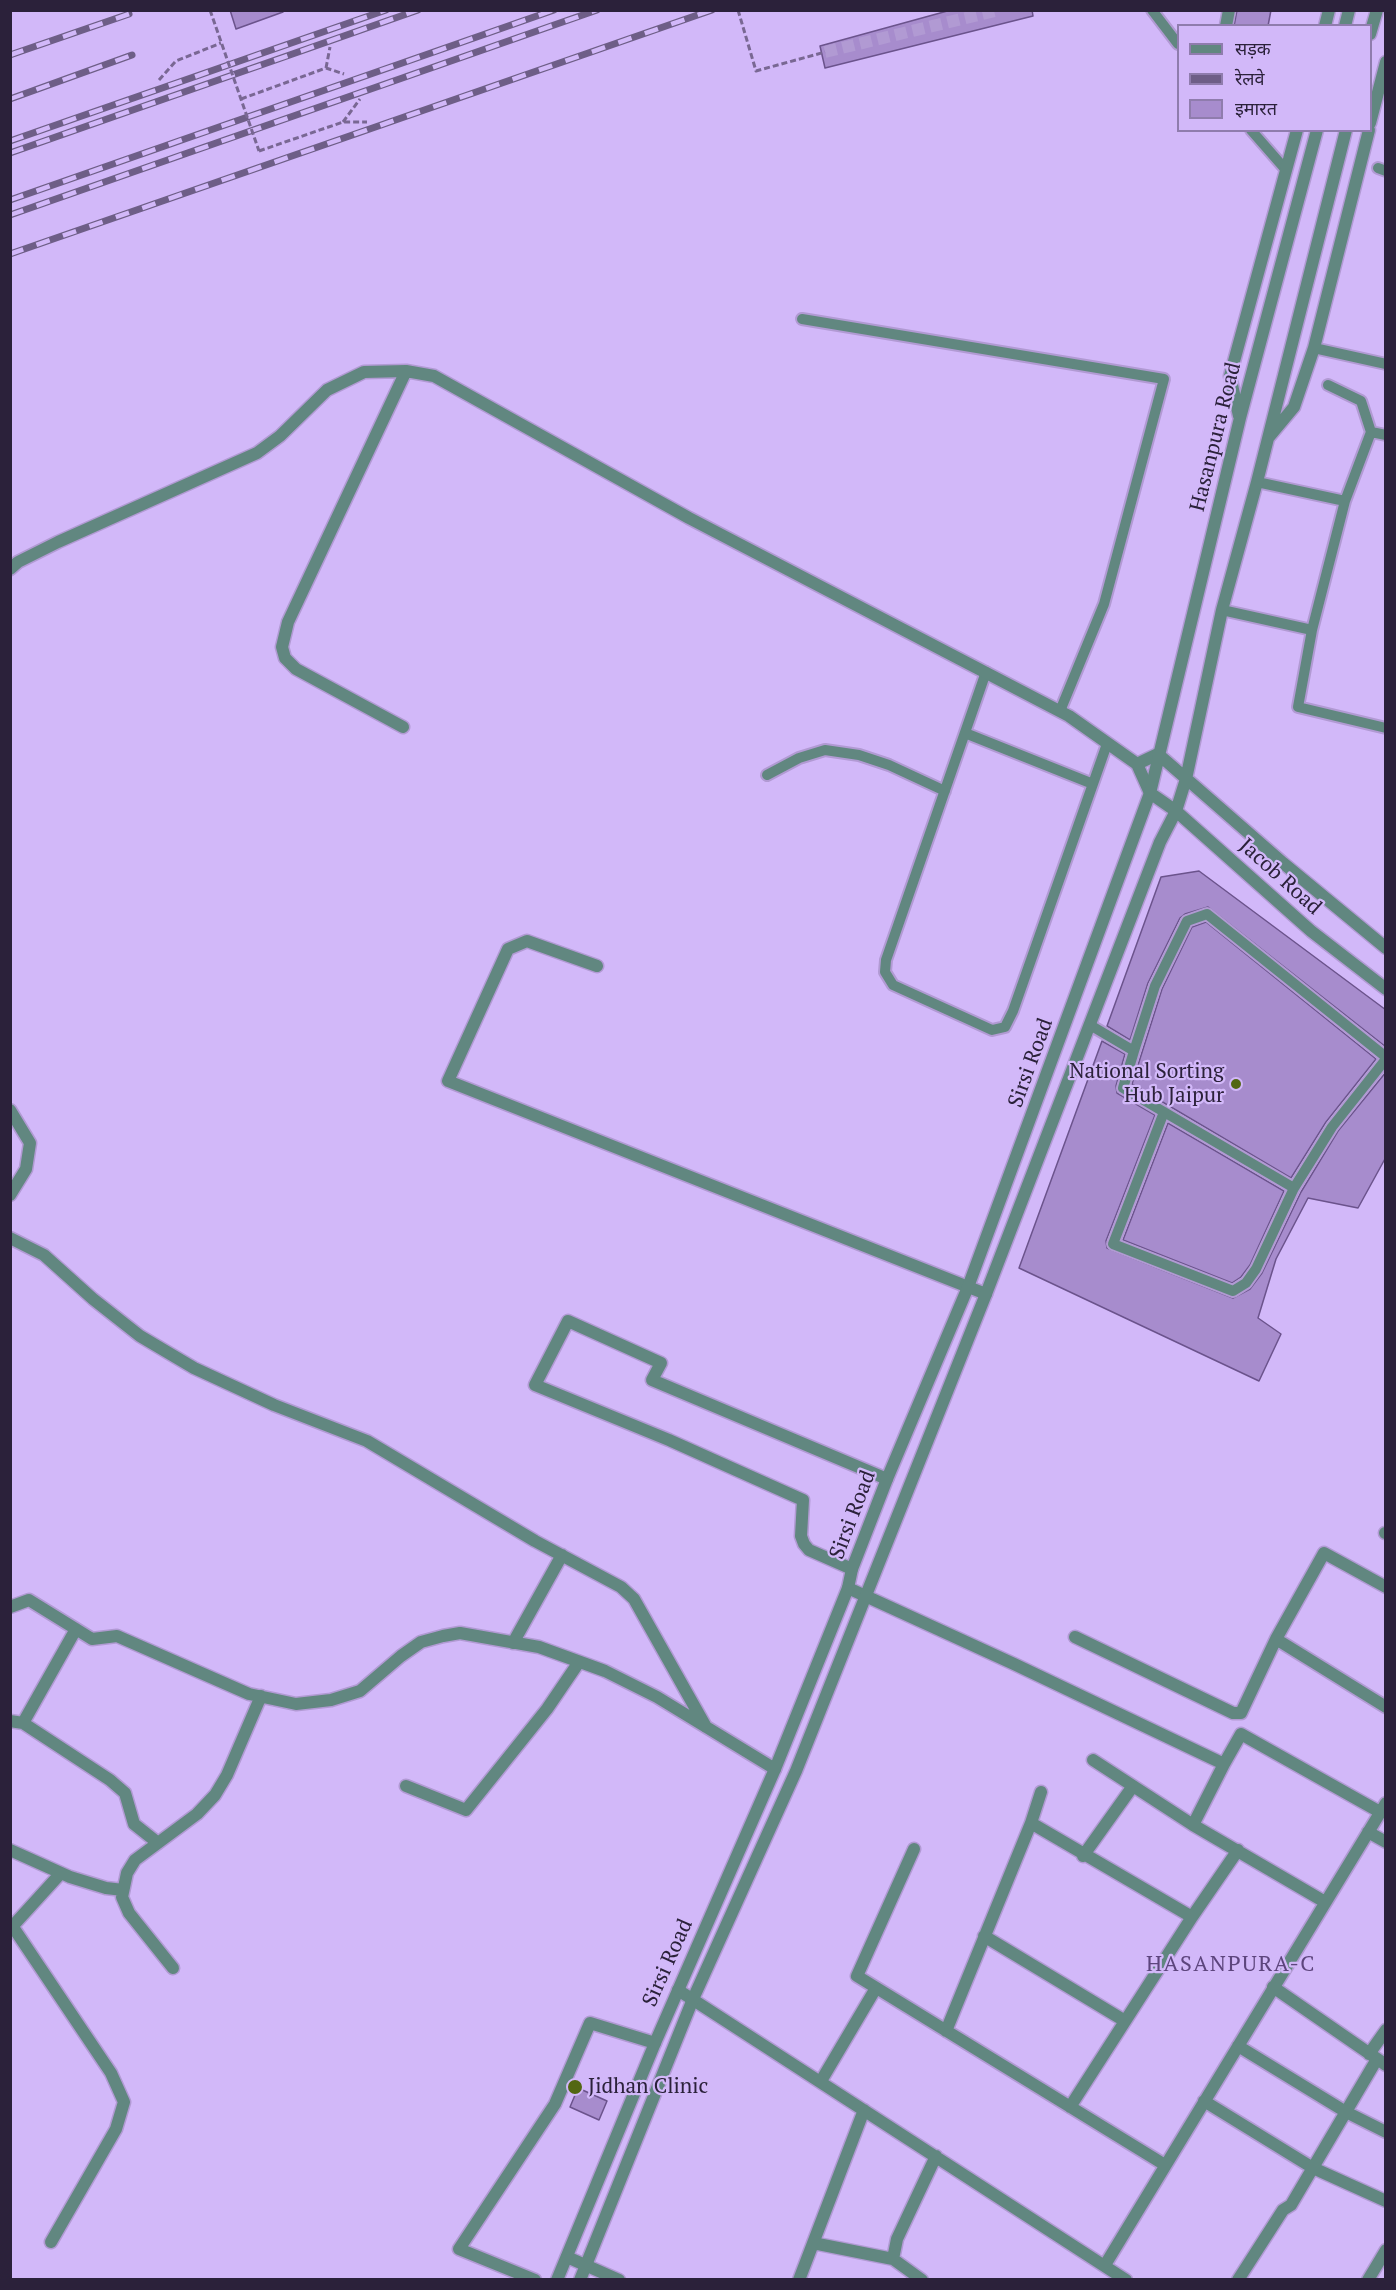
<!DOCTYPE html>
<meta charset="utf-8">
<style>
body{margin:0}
#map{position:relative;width:1396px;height:2290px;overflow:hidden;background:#d2b8f9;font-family:"PT Serif","Noto Sans Devanagari",serif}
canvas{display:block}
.frame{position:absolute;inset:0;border:12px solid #2b213a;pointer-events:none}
.legend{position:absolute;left:1177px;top:24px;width:195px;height:108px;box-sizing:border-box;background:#d2b8f9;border:2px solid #8f7cad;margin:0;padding:8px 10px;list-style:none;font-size:18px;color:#2b213a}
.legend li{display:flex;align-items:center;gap:12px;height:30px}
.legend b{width:30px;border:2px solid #8f7cad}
</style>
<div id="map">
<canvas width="1396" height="2290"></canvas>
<div class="frame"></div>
<ul class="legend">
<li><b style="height:8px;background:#618780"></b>सड़क</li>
<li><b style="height:8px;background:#6e5e87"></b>रेलवे</li>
<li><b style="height:16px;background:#a78ccd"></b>इमारत</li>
</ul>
</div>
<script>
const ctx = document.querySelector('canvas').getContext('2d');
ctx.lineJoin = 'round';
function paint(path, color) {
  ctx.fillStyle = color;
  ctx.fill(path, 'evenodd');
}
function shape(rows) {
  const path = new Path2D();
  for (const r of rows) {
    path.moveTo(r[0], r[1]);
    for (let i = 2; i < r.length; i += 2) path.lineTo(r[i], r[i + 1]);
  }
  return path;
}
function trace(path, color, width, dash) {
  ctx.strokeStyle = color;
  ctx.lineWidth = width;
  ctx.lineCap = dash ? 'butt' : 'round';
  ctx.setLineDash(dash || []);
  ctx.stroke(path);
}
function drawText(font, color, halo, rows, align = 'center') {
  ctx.font = font + ' "PT Serif",serif';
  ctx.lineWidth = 4.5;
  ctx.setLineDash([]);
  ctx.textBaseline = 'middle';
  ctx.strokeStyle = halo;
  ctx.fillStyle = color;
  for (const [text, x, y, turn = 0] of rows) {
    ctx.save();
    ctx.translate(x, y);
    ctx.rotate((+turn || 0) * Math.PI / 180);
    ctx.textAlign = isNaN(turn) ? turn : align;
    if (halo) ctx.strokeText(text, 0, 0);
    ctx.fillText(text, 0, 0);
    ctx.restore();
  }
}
const building = shape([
 [230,10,282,10,283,12,236,29,230,10],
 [951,10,1032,10,1033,16,825,68,820,46,951,10],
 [1237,10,1271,10,1268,26,1234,26,1237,10],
 [1199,871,1386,1010,1386,1047,1208,907,1185,914,1180,918,1148,983,1130,1040,1107,1026,1161,877,1199,871],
 [1206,922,1376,1059,1326,1122,1291,1178,1132,1084,1162,989,1192,927,1206,922],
 [1102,1041,1125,1054,1116,1086,1117,1093,1155,1115,1106,1241,1107,1248,1233,1298,1250,1289,1262,1273,1301,1192,1338,1131,1386,1072,1386,1157,1358,1208,1308,1198,1276,1259,1258,1318,1281,1334,1259,1381,1019,1268,1102,1041],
 [1168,1123,1284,1191,1250,1265,1241,1277,1232,1283,1123,1240,1168,1123],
 [578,2088,607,2101,599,2120,570,2107,578,2088]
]);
paint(building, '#a78ccd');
trace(building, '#6b538c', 1.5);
trace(shape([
 [825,52,999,10]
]), '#b19ad3', 12, [12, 6]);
const service = shape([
 [1152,10,1178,44],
 [1251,130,1286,170],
 [1378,168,1386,171],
 [802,319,1164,379,1104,604,1060,711],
 [1314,348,1386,364],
 [1328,385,1361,401,1371,432],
 [1257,482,1345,501,1312,630,1298,707,1386,728],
 [1345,501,1371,432,1386,435],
 [1222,610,1312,630],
 [986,672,886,960,885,972,893,985,992,1030,1005,1027,1013,1011,1107,744],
 [965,733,1093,784],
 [767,775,799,758,825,750,859,755,889,765,945,791],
 [1090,1025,1134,1051,1155,986,1187,921,1207,914,1386,1057],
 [1134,1051,1123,1088,1294,1188,1332,1127,1386,1059],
 [1164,1112,1113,1244,1233,1291,1246,1283,1256,1269,1294,1188]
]);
const pedestrian = shape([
 [1226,26,1229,10]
]);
const minor = shape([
 [10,569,18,562,58,542,257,453,280,436,327,390,364,372,406,371,434,376,689,518,1069,716,1137,764],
 [403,727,296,669,285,658,282,647,288,622,406,371],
 [1150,793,1137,764,1158,754],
 [597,966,527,941,508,949,448,1081,986,1294],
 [10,1110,30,1143,26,1169,10,1195],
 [10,1238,44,1255,93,1299,140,1336,194,1368,274,1405,367,1441,535,1541,621,1587,634,1599,706,1727],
 [1385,1533,1386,1533],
 [852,1569,809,1550,804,1544,801,1536,803,1500,669,1440,535,1385,568,1321,661,1363,652,1380,887,1479],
 [1386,1587,1324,1553,1276,1639,1386,1707],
 [848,1588,1014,1664,1224,1764,1241,1734,1380,1812],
 [10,1607,29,1600,92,1639,117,1636,249,1694,296,1704,331,1700,360,1691,401,1656,421,1642,443,1636,460,1633,539,1647,605,1671,657,1697,775,1769],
 [1075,1637,1233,1713,1241,1713,1276,1639],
 [513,1643,562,1555],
 [10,1721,23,1723,110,1780,125,1793,134,1824,158,1843],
 [23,1723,76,1629],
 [1093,1760,1193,1825],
 [1224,1764,1193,1825,1325,1902],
 [406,1786,466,1810,547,1709,579,1662],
 [1031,1823,1041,1792],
 [1368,1832,1386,1842],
 [914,1849,857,1976,1165,2165],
 [10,1850,70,1877,106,1888,123,1890],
 [1083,1856,1133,1786],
 [13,1927,111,2073,124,2102,116,2129,51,2242],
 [10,1929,61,1873],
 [984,1936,1125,2021],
 [173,1968,129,1913,122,1897,127,1873,135,1860,197,1814,215,1795,227,1775,261,1696],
 [1273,1987,1386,2065],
 [678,1990,1126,2280],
 [946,2031,1031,1823,1192,1917,1238,1850],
 [1238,2046,1346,2112,1386,2132],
 [1369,2054,1386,2030],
 [821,2081,876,1988],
 [1204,2101,1313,2168,1386,2201],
 [1070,2107,1192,1917],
 [813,2243,893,2259],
 [567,2257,619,2280],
 [1105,2265,1386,1803],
 [535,2280,459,2249,555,2104,590,2023,655,2043],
 [799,2280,864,2110],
 [922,2280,893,2259,897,2239,936,2156],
 [1238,2280,1283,2210,1291,2205,1377,2059],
 [1368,2280,1386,2250]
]);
const tertiary = shape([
 [1325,26,1329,10],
 [1345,26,1349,10],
 [1370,34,1377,10],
 [1370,123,1386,62],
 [1239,416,1230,376,1297,130],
 [1269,437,1294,407,1314,348,1369,130],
 [1158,754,1283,863,1386,948],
 [1150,793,1176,811,1311,931,1386,989],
 [557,2280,655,2043,775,1769,848,1588,852,1569,887,1479,968,1287,1150,793,1240,418,1317,130],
 [580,2280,693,1999,796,1771,986,1294,1160,842,1176,811,1186,779,1222,610,1257,482,1346,130]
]);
trace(service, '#b19ad3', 14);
trace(pedestrian, '#b19ad3', 15);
trace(minor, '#b19ad3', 15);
trace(tertiary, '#b19ad3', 15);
trace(shape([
 [738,10,756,71,825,52],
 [326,68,330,47],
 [159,80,176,61,221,43],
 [241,99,326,68,344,74],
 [343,122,360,99],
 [259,151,343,122,367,122]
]), '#796793', 3, [6, 3]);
trace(service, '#618780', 10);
trace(pedestrian, '#618780', 12);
trace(minor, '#618780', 12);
trace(tertiary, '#618780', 12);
const rail = shape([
 [10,55,129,14],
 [10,99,132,55],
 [10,141,386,10],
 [10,153,418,10],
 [10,200,554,10],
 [10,215,597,10],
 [10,254,712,10]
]);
trace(rail, '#6e5e87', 7);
trace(rail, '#d2b8f9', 4.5, [14]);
trace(shape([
 [210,10,259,151]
]), '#796793', 3, [6, 3]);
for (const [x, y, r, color] of [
 [1236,1084,6,"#536713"],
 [575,2087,8,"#536713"]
]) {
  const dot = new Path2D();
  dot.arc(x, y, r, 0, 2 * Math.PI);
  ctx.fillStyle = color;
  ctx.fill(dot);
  trace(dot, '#d2b8f9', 2);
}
drawText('21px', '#2b213a', '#d2b8f9', [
 ["Hasanpura Road",1216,437,-76],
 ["Jacob Road",1280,877,42],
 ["Sirsi Road",1031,1063,-70],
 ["Sirsi Road",853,1515,-69],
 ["Sirsi Road",668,1963,-66]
]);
drawText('21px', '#2b213a', '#d2b8f9', [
 ["National Sorting",1224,1072],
 ["Hub Jaipur",1224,1096],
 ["Jidhan Clinic",588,2087,"left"]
], 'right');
ctx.letterSpacing = '1.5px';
drawText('22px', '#5d457d', '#d2b8f9', [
 ["HASANPURA-C",1231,1965]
]);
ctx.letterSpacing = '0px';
</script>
